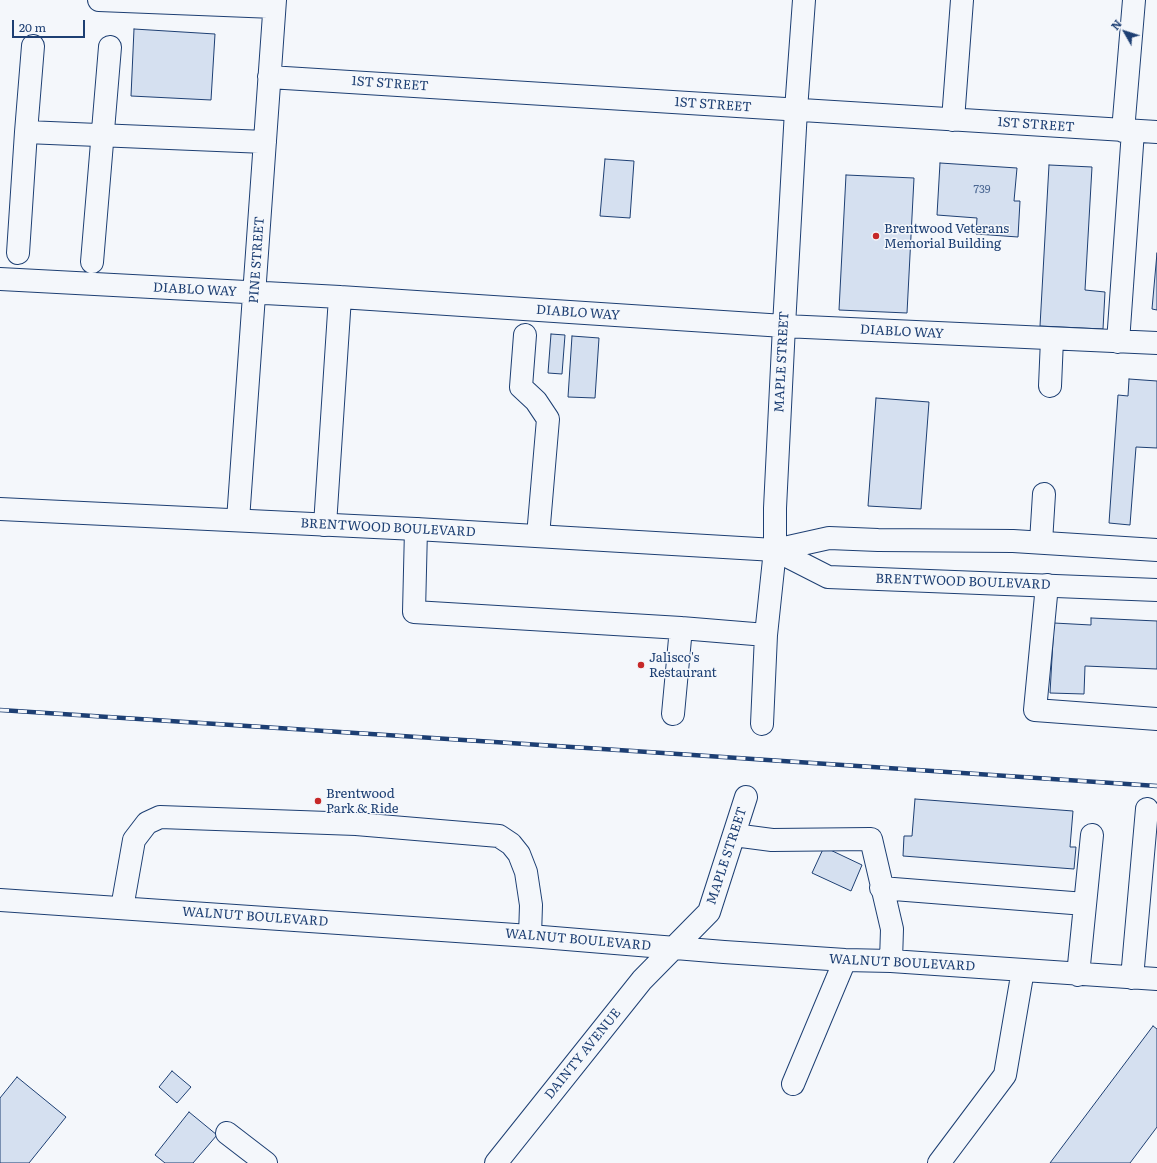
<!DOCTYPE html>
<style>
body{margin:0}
#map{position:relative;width:1157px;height:1163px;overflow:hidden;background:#f4f7fb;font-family:Literata,serif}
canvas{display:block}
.north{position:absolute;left:1105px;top:12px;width:40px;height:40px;-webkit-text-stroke:3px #f4f7fb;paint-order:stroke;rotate:309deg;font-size:11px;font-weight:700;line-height:16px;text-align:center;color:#1d3f73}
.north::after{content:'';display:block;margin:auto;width:14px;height:18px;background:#1d3f73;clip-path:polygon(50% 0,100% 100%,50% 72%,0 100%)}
.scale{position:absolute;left:12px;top:20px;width:73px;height:18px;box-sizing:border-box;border:2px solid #1d3f73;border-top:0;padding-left:5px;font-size:12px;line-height:14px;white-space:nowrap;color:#1d3f73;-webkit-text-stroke:3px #f4f7fb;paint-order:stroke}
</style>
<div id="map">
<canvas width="1157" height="1163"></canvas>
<div class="north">N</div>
<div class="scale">20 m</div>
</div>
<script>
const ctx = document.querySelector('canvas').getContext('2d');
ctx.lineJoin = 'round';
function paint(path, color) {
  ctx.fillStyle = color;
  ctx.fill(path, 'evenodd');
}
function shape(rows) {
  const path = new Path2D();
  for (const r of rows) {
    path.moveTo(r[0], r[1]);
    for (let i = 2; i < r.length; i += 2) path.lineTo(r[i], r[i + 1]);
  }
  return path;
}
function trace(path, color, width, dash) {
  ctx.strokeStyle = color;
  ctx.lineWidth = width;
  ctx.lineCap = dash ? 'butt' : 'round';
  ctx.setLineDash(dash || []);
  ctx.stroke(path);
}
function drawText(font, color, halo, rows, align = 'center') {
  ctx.font = font + ' Literata,serif';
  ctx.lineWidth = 3;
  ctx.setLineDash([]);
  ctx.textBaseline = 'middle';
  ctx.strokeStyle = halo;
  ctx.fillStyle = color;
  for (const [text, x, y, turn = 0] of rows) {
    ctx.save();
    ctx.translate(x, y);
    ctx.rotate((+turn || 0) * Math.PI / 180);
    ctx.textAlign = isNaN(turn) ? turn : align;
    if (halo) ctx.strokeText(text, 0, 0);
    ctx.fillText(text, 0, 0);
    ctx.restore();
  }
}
const building = shape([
 [134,29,215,34,211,100,131,96,134,29],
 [605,159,634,161,630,218,600,216,605,159],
 [940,163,1017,168,1014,201,1020,201,1018,237,976,234,977,218,937,215,940,163],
 [1049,165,1092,167,1085,290,1105,292,1103,329,1040,326,1049,165],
 [846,175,914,178,907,313,839,310,846,175],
 [1157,253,1157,310,1152,309,1157,253],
 [551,334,565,335,562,374,548,373,551,334],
 [572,336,599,338,595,398,568,397,572,336],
 [1129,379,1157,381,1157,448,1136,447,1130,525,1109,523,1118,395,1128,396,1129,379],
 [876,398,929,402,921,509,868,506,876,398],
 [1091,618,1157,621,1157,669,1085,666,1084,694,1050,693,1054,623,1091,625,1091,618],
 [915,799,1073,811,1070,847,1076,847,1074,869,903,856,904,836,912,836,915,799],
 [824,847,862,865,851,891,812,873,824,847],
 [1153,1026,1157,1029,1157,1127,1130,1163,1050,1163,1153,1026],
 [172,1071,191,1087,177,1103,159,1087,172,1071],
 [17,1077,66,1117,29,1163,0,1163,0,1098,17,1077],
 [189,1112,217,1135,193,1163,165,1163,155,1155,189,1112]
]);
paint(building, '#d5e0f0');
trace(building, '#1d3f73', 1);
const minor = shape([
 [99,0,274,7],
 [33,46,26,132,265,142],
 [269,77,1157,132],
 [953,120,962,0],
 [1123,131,1134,0],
 [18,253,26,132],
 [92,262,110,47],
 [0,279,340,297,784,326,1157,343],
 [525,335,521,387,536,401,548,419,538,536],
 [1118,342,1133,131],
 [1050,386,1052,339],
 [238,520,275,0],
 [325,525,340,297],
 [416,529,414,612,681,628,766,635],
 [1041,542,1044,494],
 [1047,585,1035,710,1157,719],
 [673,714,681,628],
 [762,724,766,635,775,550,775,508,784,326,796,110,804,0],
 [734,835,772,840,871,839,892,929,891,961],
 [881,888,1085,904],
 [0,900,530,936,724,952,845,960,891,961,1157,979],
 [122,908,134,840,147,823,160,817,356,824,499,836,511,844,519,854,526,872,531,905,530,936],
 [1078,975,1092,835],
 [1132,978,1147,809],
 [793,1084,845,960],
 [227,1133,266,1163],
 [496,1163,642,980,709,912,746,797],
 [939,1163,1005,1075,1023,970]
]);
const major = shape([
 [0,509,416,529,775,550,829,538,878,540,1013,541,1157,550],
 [775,550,828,577,1157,590]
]);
trace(minor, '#1d3f73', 24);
trace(major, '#1d3f73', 24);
trace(minor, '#f4f7fb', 22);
trace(major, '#f4f7fb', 22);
const rail = shape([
 [0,710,618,750,1157,786]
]);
trace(rail, '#1d3f73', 4.5);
trace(rail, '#f4f7fb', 3, [9]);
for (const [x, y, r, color] of [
 [876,236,4,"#c62828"],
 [641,665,4,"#c62828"],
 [318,801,4,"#c62828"]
]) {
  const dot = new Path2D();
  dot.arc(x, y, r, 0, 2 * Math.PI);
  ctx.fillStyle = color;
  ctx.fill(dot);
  trace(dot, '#f4f7fb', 1.5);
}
drawText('11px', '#4b6792', null, [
 ["739",982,190]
]);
drawText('13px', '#1d3f73', '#f4f7fb', [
 ["1ST STREET",390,84,4],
 ["1ST STREET",713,105,4],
 ["1ST STREET",1036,125,4],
 ["PINE STREET",257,260,-86],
 ["DIABLO WAY",195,290,3],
 ["DIABLO WAY",578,313,4],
 ["DIABLO WAY",902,332,3],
 ["MAPLE STREET",782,362,-87],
 ["BRENTWOOD BOULEVARD",388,528,3],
 ["BRENTWOOD BOULEVARD",963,582,2],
 ["MAPLE STREET",727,856,-72],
 ["WALNUT BOULEVARD",255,917,4],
 ["WALNUT BOULEVARD",578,940,5],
 ["WALNUT BOULEVARD",902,963,3],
 ["DAINTY AVENUE",583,1054,-51]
]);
drawText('13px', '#1d3f73', '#f4f7fb', [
 ["Brentwood Veterans",884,229],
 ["Memorial Building",884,244],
 ["Jalisco's",649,658],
 ["Restaurant",649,673],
 ["Brentwood",326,794],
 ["Park & Ride",326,809]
], 'left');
</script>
